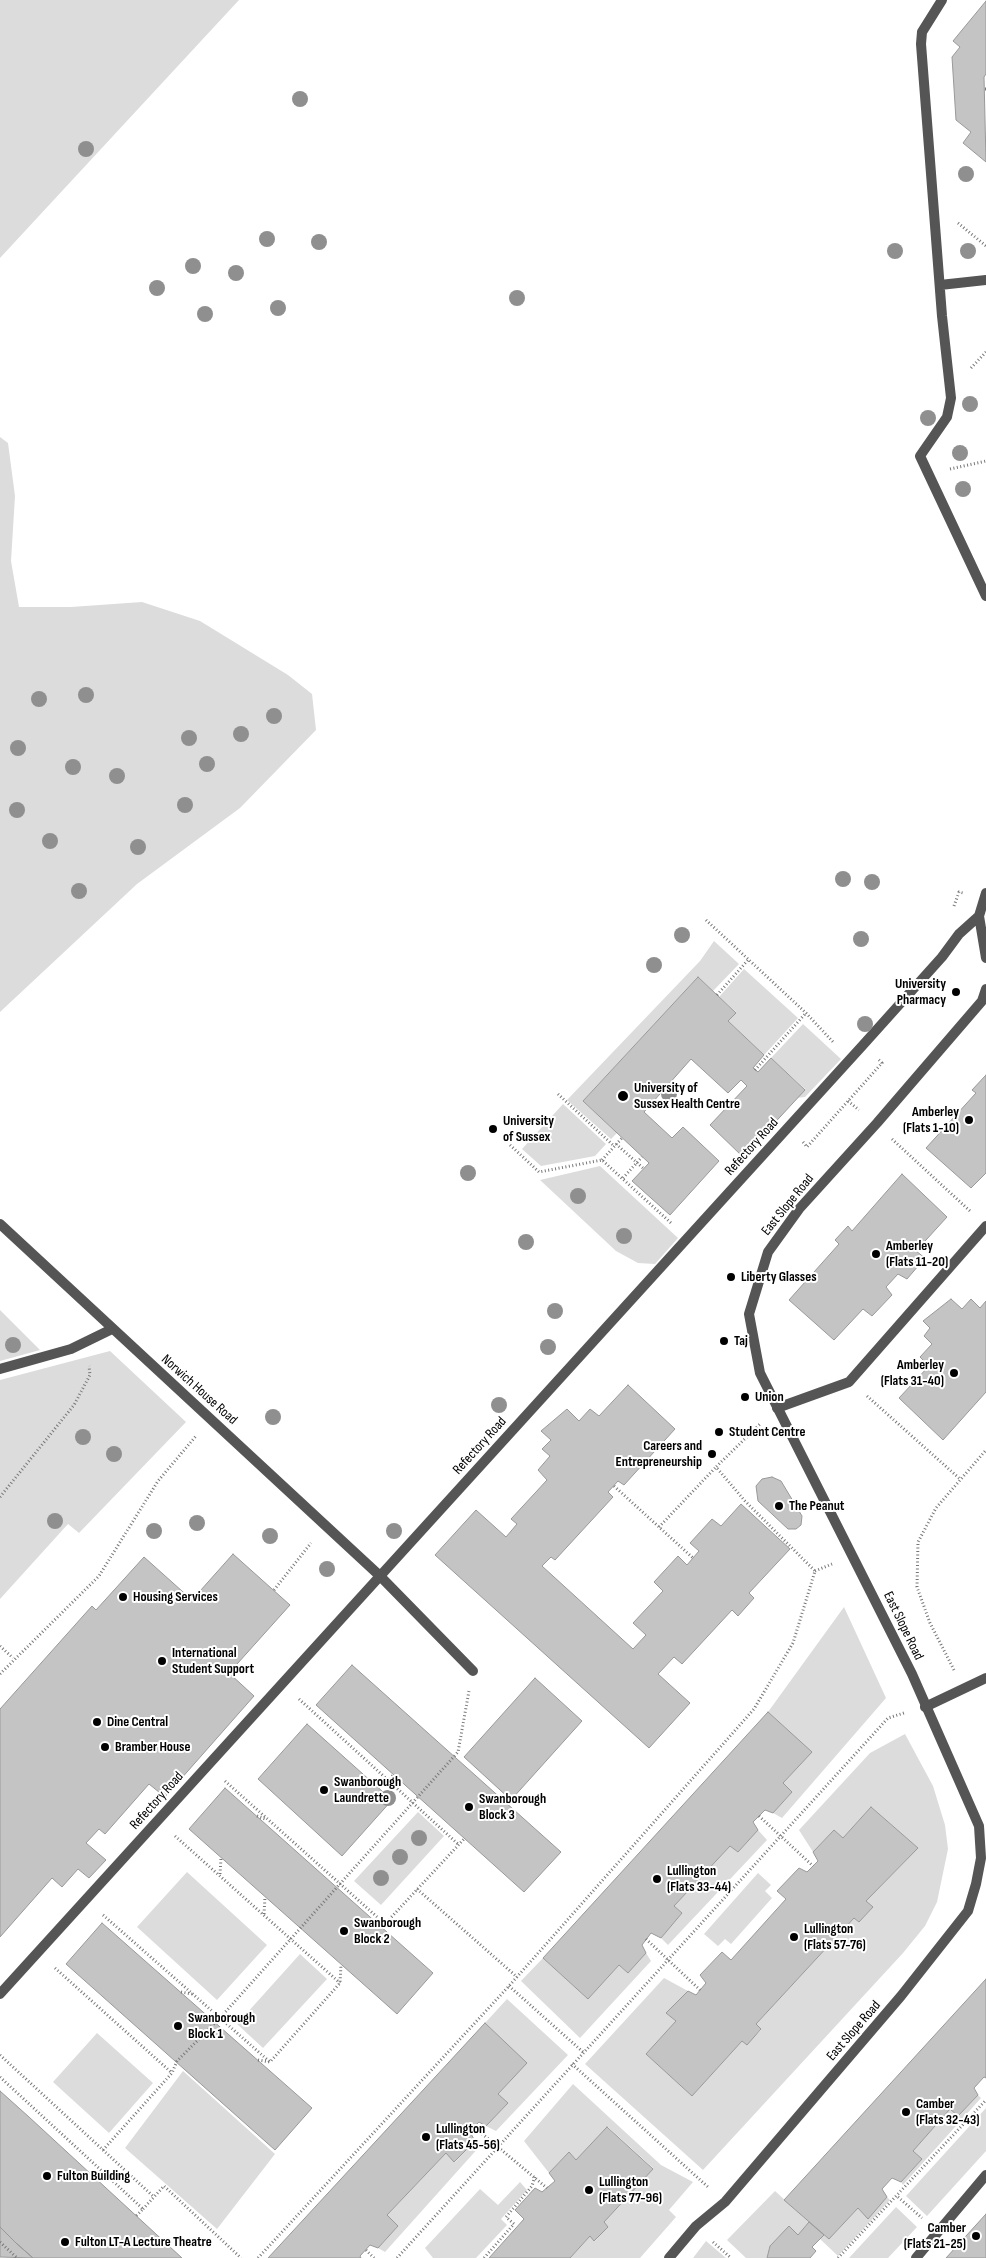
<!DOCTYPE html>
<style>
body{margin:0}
canvas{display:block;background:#fff}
</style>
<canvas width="986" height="2258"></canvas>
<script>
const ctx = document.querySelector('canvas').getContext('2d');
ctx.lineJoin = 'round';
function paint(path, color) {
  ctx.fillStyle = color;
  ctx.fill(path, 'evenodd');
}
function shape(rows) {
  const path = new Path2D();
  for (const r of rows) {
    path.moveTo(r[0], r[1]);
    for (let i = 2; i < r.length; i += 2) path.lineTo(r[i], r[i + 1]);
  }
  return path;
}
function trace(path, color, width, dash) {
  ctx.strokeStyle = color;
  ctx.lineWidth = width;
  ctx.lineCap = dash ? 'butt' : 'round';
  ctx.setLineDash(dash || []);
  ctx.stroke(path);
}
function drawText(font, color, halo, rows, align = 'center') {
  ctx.font = font + ' "Sofia Sans Condensed",sans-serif';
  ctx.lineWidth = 4;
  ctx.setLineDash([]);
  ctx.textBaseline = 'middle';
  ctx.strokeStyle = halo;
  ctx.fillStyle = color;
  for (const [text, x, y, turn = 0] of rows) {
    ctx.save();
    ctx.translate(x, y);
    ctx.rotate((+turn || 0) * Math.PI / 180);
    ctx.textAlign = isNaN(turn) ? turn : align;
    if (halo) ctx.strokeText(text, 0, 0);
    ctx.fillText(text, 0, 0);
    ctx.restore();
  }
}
paint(shape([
 [0,0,239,0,0,258],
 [0,437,8,443,15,496,11,561,19,607,71,607,142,602,200,621,288,675,312,694,316,730,240,808,137,884,0,1012],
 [714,941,739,964,713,991,698,977,583,1101,617,1133,611,1139,567,1100,700,961],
 [744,969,798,1018,764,1055,728,1021,736,1012,719,997],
 [803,1024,841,1059,805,1097,795,1098,805,1089,771,1058],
 [563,1104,606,1144,595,1156,541,1166,522,1149],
 [600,1166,678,1238,655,1264,638,1263,616,1251,540,1180],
 [0,1310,40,1350,0,1361],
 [110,1351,186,1422,79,1533,68,1524,0,1599,0,1380],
 [844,1607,886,1698,782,1818,773,1813,792,1792,783,1783,811,1752,768,1712],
 [905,1734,933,1786,945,1825,948,1849,937,1902,925,1926,903,1953,703,2170,585,2064,664,1978,688,1991,666,2013,676,2021,646,2054,692,2096,742,2041,747,2044,761,2030,756,2024,854,1918,859,1922,873,1907,866,1901,918,1848,871,1807,843,1838,834,1830,813,1852,799,1830,870,1753],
 [418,1812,444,1836,381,1905,354,1881],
 [758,1830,767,1840,668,1945,661,1938,682,1913,674,1906,730,1846,738,1852],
 [187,1872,267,1945,217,2000,137,1927],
 [758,1873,771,1885,765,1891,772,1898,731,1944,725,1939,718,1946,704,1934],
 [646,1953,651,1961,580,2038,521,1981,543,1958,588,1999,619,1965,628,1973],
 [300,1954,327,1979,263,2048,237,2024],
 [507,1999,568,2055,496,2131,486,2126,508,2103,498,2094,526,2063,485,2023],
 [97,2033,153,2083,109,2133,53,2082],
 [183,2071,275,2154,217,2229,125,2148],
 [573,2084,661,2165,693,2182,669,2210,676,2217,640,2258,570,2258,590,2236,595,2241,607,2227,604,2222,653,2168,608,2127,576,2160,569,2152,549,2173,524,2141],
 [978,2095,981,2098,903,2185,901,2182,922,2159,913,2151,950,2109,958,2116],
 [986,2108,986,2151,927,2216,906,2196],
 [475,2141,480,2146,385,2252,378,2248,398,2226,387,2215,446,2153,455,2162],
 [520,2182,527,2190,501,2219,507,2225,476,2258,433,2258,425,2248,480,2189,498,2205],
 [775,2191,809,2222,798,2235,789,2227,770,2246,767,2258,746,2258,727,2240],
 [887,2197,890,2200,838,2256,820,2239,824,2235,829,2239,858,2208,868,2218],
 [896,2207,917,2227,888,2258,849,2258],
 [706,2241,726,2258,693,2258]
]), '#dcdcdc');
const building = shape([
 [986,1,986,74,984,77,986,162,963,143,971,132,956,120,952,57,960,47,953,41,986,1],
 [698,977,736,1013,728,1021,764,1055,753,1068,758,1072,771,1058,805,1090,743,1157,710,1125,747,1086,741,1080,728,1093,691,1059,644,1112,672,1138,683,1127,719,1161,670,1215,632,1181,649,1163,583,1101,698,977],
 [986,1075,986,1173,971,1188,926,1148,976,1093,972,1090,986,1075],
 [902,1174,947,1217,916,1251,925,1258,907,1279,898,1274,886,1287,892,1295,872,1316,863,1309,834,1340,789,1300,839,1244,835,1240,848,1226,852,1231,902,1174],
 [951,1299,962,1309,971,1299,980,1308,986,1301,986,1392,943,1440,899,1398,929,1366,920,1357,932,1344,924,1336,930,1328,923,1321,951,1299],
 [628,1385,675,1429,624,1485,618,1481,608,1492,613,1497,555,1560,551,1557,542,1566,633,1649,646,1635,633,1623,663,1591,654,1582,678,1556,687,1565,699,1551,690,1543,712,1519,721,1526,741,1504,790,1549,749,1593,754,1598,738,1616,732,1610,682,1664,674,1657,658,1674,690,1703,649,1748,435,1555,476,1510,506,1537,517,1524,511,1519,547,1480,538,1470,550,1456,542,1449,551,1440,541,1431,567,1409,579,1421,590,1409,599,1416,628,1385],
 [772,1477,781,1481,802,1516,801,1525,796,1529,788,1529,758,1501,756,1486,762,1479,772,1477],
 [233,1554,290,1605,229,1673,254,1696,165,1797,149,1784,105,1834,99,1829,86,1843,106,1860,89,1878,78,1869,62,1887,52,1878,0,1937,0,1709,92,1606,96,1610,144,1557,192,1600,233,1554],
 [352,1665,561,1852,524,1892,316,1705,352,1665],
 [535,1678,582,1721,511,1800,464,1757,535,1678],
 [768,1712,812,1752,783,1783,792,1792,773,1813,765,1810,753,1822,758,1830,738,1852,730,1846,674,1906,682,1913,661,1938,651,1933,642,1945,646,1953,628,1973,619,1965,588,1999,543,1958,768,1712],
 [307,1724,392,1800,342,1856,258,1779,307,1724],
 [225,1788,433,1973,397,2014,189,1829,225,1788],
 [871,1807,918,1848,866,1901,873,1907,859,1922,854,1918,756,2024,761,2029,747,2045,742,2041,692,2096,646,2054,676,2021,666,2013,688,1991,696,1995,706,1983,700,1975,722,1952,731,1960,786,1899,777,1891,799,1868,807,1872,818,1861,813,1852,834,1830,843,1838,871,1807],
 [102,1923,312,2108,275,2150,66,1964,102,1923],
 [986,1979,986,2078,984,2077,974,2088,978,2095,958,2116,950,2109,913,2151,922,2159,901,2182,892,2178,882,2189,887,2197,868,2219,858,2208,829,2239,784,2200,986,1979],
 [485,2023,527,2063,498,2094,508,2103,486,2126,479,2122,474,2127,470,2132,475,2141,454,2162,446,2153,387,2215,398,2226,378,2248,370,2245,360,2256,361,2258,268,2258,485,2023],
 [0,2091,29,2117,182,2258,33,2258,16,2243,0,2227,0,2091],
 [607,2127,653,2169,604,2222,608,2227,594,2241,590,2236,570,2258,489,2258,524,2219,515,2210,535,2188,542,2192,555,2181,549,2173,569,2152,576,2160,607,2127],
 [986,2214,986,2258,946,2258,986,2214],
 [809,2222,824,2235,812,2247,816,2251,810,2258,767,2258,770,2246,789,2226,798,2235,809,2222],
 [0,2227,16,2243,33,2258,0,2257,0,2227]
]);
paint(building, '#c4c4c4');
trace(building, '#999', 1);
trace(shape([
 [985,89,986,89],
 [958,223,986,246],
 [971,368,986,352],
 [950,469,986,461],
 [954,906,959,892,963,893],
 [706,920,806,1013,834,1043],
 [717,995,748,960],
 [755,1070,806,1013],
 [558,1094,614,1146],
 [848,1101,859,1110],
 [892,1139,970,1211],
 [803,1142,807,1147,882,1063,878,1059],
 [616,1144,644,1169],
 [510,1145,539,1172,602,1160,671,1223],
 [602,1160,622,1138],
 [623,1178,642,1157],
 [867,1396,960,1479],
 [614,1486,693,1558],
 [0,1497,74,1405,90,1375,89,1366],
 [659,1527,716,1467],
 [815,1571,832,1564],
 [274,1590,311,1543],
 [0,1646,13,1658],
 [954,1670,930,1623,917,1587,918,1542,936,1508,986,1450],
 [0,1674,99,1576,158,1481,196,1436],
 [299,1699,458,1844],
 [225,1781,385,1924,464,1839],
 [388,1782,393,1775],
 [257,1816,265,1819],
 [759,1816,813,1866],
 [175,1836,340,1983],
 [220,1874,221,1858],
 [417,1889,517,1977],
 [264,1914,265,1897],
 [103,1915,270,2062],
 [646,1939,700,1990],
 [55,1968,172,2073],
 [509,1986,583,2052],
 [181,1992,192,1994],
 [0,2055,154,2197],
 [258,2060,270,2062,340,1983,341,1965],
 [572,2064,708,2187],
 [0,2077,143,2209,136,2216],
 [474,2127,547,2188],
 [103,2150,172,2073,177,2061,220,2018,458,1752,469,1691],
 [898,2197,922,2218],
 [143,2209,164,2186,241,2258],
 [0,2242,17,2258],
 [713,2242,731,2258],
 [366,2250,374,2258],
 [258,2258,509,1986,754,1709,793,1643,815,1571,745,1501,716,1467,760,1424],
 [397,2258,888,1718,904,1713],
 [484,2258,514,2224,506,2217,532,2186,535,2176],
 [838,2258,986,2100]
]), '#777', 3, [1, 2.5]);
trace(shape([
 [942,0,922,32,921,44,942,316,951,398,947,417,920,456,986,596],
 [940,285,986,280],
 [0,1369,71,1349,112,1329],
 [777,1408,849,1382,986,1226],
 [380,1576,473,1671],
 [925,1707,986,1678],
 [916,2258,986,2175]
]), '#555', 10);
trace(shape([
 [986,893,979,916,986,958],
 [0,1224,380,1576],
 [0,1994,863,1045,942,957,959,934,979,916],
 [669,2258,696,2226,725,2202,901,1996,968,1911,976,1884,981,1858,979,1826,912,1674,760,1373,749,1314,768,1252,799,1209,877,1123,982,1001,986,989]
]), '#555', 10);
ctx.fillStyle = '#8f8f8f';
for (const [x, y] of [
 [300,99],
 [86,149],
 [966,174],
 [267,239],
 [319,242],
 [895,251],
 [968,251],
 [193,266],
 [236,273],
 [157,288],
 [517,298],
 [278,308],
 [205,314],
 [970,404],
 [928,418],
 [960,453],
 [963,489],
 [86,695],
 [39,699],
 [274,716],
 [241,734],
 [189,738],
 [18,748],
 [207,764],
 [73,767],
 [117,776],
 [185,805],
 [17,810],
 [50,841],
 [138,847],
 [843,879],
 [872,882],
 [79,891],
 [682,935],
 [861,939],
 [654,965],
 [865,1024],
 [669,1094],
 [468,1173],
 [578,1196],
 [624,1236],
 [526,1242],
 [555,1311],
 [13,1345],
 [548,1347],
 [499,1405],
 [273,1417],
 [83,1437],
 [114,1454],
 [55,1521],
 [197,1523],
 [154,1531],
 [394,1531],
 [270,1536],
 [327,1569],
 [388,1798],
 [419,1838],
 [400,1857],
 [381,1878]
]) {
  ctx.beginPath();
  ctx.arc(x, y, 8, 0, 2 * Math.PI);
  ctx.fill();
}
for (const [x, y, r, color] of [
 [956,992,5,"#000"],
 [623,1096,6,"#000"],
 [969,1120,5,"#000"],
 [493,1129,5,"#000"],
 [876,1254,5,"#000"],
 [731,1277,5,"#000"],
 [724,1341,5,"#000"],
 [954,1373,5,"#000"],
 [745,1397,5,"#000"],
 [719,1432,5,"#000"],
 [712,1454,5,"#000"],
 [779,1506,5,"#000"],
 [123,1597,5,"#000"],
 [162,1661,5,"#000"],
 [97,1722,5,"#000"],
 [105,1747,5,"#000"],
 [324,1790,5,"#000"],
 [469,1807,5,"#000"],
 [657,1879,5,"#000"],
 [344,1931,5,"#000"],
 [794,1937,5,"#000"],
 [178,2026,5,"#000"],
 [906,2112,5,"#000"],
 [426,2137,5,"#000"],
 [47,2176,5,"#000"],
 [589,2190,5,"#000"],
 [976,2236,5,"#000"],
 [65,2242,5,"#000"]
]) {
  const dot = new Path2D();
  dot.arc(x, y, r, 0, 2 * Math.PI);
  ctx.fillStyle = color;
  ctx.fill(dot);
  trace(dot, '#fff', 2);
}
drawText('bold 14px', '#000', '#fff', [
 ["University",946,984,"right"],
 ["Pharmacy",946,1000,"right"],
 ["University of",634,1088],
 ["Sussex Health Centre",634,1104],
 ["Amberley",959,1112,"right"],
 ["(Flats 1-10)",959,1128,"right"],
 ["University",503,1121],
 ["of Sussex",503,1137],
 ["Amberley",886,1246],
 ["(Flats 11-20)",886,1262],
 ["Liberty Glasses",741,1277],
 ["Taj",734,1341],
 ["Amberley",944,1365,"right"],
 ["(Flats 31-40)",944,1381,"right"],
 ["Union",755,1397],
 ["Student Centre",729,1432],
 ["Careers and",702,1446,"right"],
 ["Entrepreneurship",702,1462,"right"],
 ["The Peanut",789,1506],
 ["Housing Services",133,1597],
 ["International",172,1653],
 ["Student Support",172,1669],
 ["Dine Central",107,1722],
 ["Bramber House",115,1747],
 ["Swanborough",334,1782],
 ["Laundrette",334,1798],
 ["Swanborough",479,1799],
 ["Block 3",479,1815],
 ["Lullington",667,1871],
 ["(Flats 33-44)",667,1887],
 ["Swanborough",354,1923],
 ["Block 2",354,1939],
 ["Lullington",804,1929],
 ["(Flats 57-76)",804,1945],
 ["Swanborough",188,2018],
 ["Block 1",188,2034],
 ["Camber",916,2104],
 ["(Flats 32-43)",916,2120],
 ["Lullington",436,2129],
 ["(Flats 45-56)",436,2145],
 ["Fulton Building",57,2176],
 ["Lullington",599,2182],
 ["(Flats 77-96)",599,2198],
 ["Camber",966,2228,"right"],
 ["(Flats 21-25)",966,2244,"right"],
 ["Fulton LT-A Lecture Theatre",75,2242]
], 'left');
drawText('14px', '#000', '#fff', [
 ["Refectory Road",752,1147,-48],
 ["East Slope Road",788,1205,-51],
 ["Norwich House Road",199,1390,42],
 ["Refectory Road",480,1446,-48],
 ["East Slope Road",903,1626,64],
 ["Refectory Road",157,1801,-48],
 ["East Slope Road",854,2031,-49]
]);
</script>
